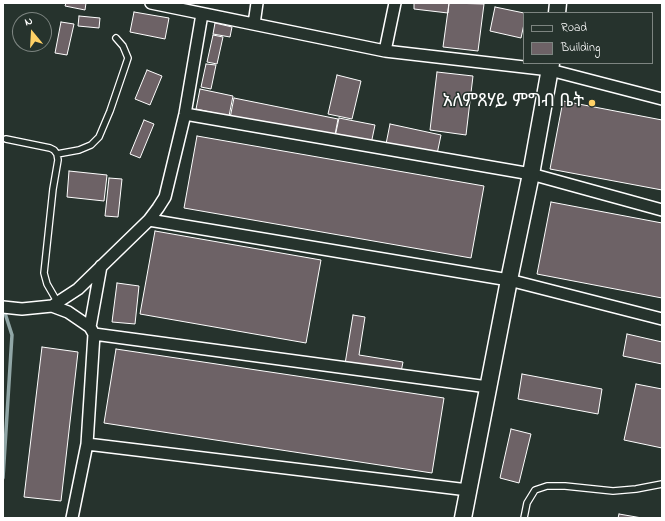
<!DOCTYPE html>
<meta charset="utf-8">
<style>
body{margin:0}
#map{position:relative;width:665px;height:521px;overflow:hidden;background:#26332d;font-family:"Indie Flower",sans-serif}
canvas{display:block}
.frame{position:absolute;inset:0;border:4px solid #fff;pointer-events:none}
.legend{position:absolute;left:523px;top:12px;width:130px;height:52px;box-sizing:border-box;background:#26332d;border:1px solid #7d8581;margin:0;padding:5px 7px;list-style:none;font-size:12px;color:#fff}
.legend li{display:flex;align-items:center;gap:8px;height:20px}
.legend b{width:20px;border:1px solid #7d8581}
.north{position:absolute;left:12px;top:12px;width:40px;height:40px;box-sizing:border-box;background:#26332d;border:1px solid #7d8581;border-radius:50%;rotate:342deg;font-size:11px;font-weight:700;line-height:16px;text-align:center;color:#fff}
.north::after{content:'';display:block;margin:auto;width:14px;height:18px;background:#ffd166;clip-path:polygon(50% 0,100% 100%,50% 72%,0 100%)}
</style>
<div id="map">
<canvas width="665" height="521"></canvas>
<div class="frame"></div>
<ul class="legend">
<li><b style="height:5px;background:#26332d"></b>Road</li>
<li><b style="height:11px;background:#6d6266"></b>Building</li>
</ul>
<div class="north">N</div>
</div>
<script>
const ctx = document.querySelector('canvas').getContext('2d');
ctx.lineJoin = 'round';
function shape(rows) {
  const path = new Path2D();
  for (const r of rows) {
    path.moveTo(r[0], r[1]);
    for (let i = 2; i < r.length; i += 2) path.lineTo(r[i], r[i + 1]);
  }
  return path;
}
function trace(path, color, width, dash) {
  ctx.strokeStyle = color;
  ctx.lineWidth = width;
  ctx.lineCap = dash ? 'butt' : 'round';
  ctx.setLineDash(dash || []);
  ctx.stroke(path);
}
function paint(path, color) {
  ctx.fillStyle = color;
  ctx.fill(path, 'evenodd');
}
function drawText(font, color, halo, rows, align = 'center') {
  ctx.font = font + ' "Indie Flower","Noto Sans Ethiopic",sans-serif';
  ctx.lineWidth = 3;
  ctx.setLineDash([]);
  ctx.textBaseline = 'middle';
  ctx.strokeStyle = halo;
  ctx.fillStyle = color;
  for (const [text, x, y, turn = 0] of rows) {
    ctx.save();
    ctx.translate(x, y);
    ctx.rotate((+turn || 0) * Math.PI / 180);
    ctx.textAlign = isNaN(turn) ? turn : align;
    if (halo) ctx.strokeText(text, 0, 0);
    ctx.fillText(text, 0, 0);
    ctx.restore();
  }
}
trace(shape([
 [3,478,12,335,4,310]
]), '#91a7a7', 3.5);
const building = shape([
 [66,3,86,3,85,10,65,6,66,3],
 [414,3,449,3,448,13,414,9,414,3],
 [449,3,484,4,478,51,443,47,449,3],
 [495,7,524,13,524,24,521,38,490,31,495,7],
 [134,12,169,18,165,39,130,32,134,12],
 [79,16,100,18,99,28,78,26,79,16],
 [61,22,74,24,67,55,55,53,61,22],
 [215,23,232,27,230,37,213,34,215,23],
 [213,35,223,37,217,64,207,62,213,35],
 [206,64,216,65,211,89,201,87,206,64],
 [147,70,162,76,150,105,135,99,147,70],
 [437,72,473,76,466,135,430,130,437,72],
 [337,75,361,81,352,119,328,114,337,75],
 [200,89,233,96,229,116,196,109,200,89],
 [234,98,338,119,334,140,230,118,234,98],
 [563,101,662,120,662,190,550,169,563,101],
 [339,118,375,125,371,144,335,137,339,118],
 [144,120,154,124,140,158,130,154,144,120],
 [390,124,441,135,436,159,385,149,390,124],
 [197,136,484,186,471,258,184,208,197,136],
 [69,171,107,175,104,201,67,197,69,171],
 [109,178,122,179,118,217,105,216,109,178],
 [551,202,662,223,662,298,537,274,551,202],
 [155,231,321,260,306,343,140,314,155,231],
 [117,283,139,286,135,324,112,322,117,283],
 [353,315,365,317,359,355,403,362,401,372,345,364,353,315],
 [627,334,662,342,662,364,623,356,627,334],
 [42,347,78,352,61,501,24,497,42,347],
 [116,349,444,398,432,473,104,423,116,349],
 [522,374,602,389,598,414,518,399,522,374],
 [636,384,662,389,662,448,624,440,636,384],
 [511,429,531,434,519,483,500,478,511,429],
 [619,514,642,518,618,518,619,514]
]);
paint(building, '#6d6266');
trace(building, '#fff', 1);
const lane = shape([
 [6,139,50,148,54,150,57,154,58,160,53,189,44,273,47,284,58,303],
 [57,154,79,150,91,145,99,137,110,111,125,67,128,58,123,46,116,38],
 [524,518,527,503,535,490,547,486,565,486,613,491,636,489,662,484]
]);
const street = shape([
 [151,3,385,51,550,70,662,99],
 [254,24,257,3],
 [385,51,395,3],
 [185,114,531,174,662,210],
 [149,220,509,280,662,319],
 [52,306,78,289,149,220,158,208,165,197,185,114,202,14],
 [3,307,22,309,52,306,68,312,90,327,94,334,87,444,72,518],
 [90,327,101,266],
 [94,334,488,387],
 [87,444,468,490]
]);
const secondary = shape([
 [557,13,558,3],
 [463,518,509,280,531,174,551,63]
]);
trace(lane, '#fff', 8);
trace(street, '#fff', 14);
trace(secondary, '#fff', 19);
trace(lane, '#26332d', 5.5);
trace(street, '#26332d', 11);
trace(secondary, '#26332d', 16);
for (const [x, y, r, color] of [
 [592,103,4,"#ffd166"]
]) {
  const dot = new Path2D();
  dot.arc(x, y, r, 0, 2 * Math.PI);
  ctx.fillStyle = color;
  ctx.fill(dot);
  trace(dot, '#26332d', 1.5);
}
drawText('18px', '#fff', '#26332d', [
 ["አለምጸሃይ ምግብ ቤት",584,103]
], 'right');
</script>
